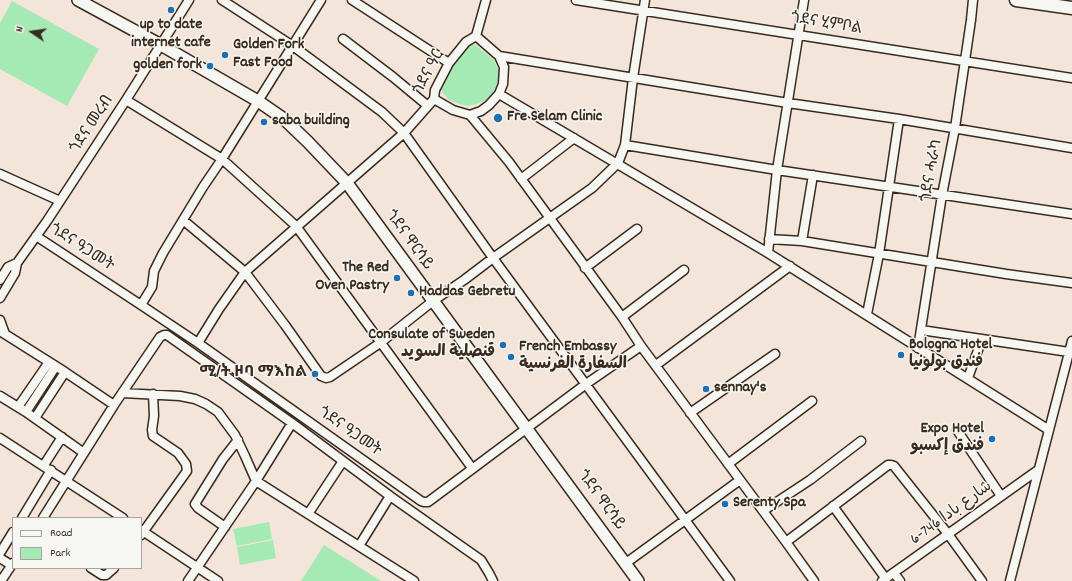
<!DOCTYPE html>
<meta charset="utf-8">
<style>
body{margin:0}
#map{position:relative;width:1072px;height:581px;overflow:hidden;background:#f3e5d9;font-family:Dekko,sans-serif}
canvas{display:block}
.legend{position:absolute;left:12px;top:517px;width:130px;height:52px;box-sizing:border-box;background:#f6f6f2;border:1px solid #aba49d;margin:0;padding:5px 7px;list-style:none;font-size:12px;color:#3b2a1e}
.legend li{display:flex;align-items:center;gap:8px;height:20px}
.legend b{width:20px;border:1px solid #aba49d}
.north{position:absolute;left:12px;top:12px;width:40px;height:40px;-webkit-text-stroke:3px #f6f6f2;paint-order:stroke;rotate:283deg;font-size:11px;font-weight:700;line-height:16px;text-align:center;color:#3b2a1e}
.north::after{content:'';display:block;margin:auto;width:14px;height:18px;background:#3b2a1e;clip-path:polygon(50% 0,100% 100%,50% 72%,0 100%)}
</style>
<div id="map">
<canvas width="1072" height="581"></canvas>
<ul class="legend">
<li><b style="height:5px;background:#f6f6f2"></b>Road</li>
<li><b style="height:11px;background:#a5e9b4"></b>Park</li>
</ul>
<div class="north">N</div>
</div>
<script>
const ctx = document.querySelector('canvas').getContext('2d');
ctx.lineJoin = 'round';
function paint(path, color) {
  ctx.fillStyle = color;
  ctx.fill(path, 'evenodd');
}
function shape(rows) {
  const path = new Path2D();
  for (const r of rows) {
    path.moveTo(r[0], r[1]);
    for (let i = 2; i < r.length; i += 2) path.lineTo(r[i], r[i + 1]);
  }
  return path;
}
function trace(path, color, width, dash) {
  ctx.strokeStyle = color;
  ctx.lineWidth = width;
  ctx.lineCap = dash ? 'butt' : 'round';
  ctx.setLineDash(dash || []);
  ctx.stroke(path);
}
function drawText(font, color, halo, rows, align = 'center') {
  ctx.font = font + ' Dekko,"Playpen Sans Arabic","Noto Sans Ethiopic",sans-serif';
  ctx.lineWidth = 3;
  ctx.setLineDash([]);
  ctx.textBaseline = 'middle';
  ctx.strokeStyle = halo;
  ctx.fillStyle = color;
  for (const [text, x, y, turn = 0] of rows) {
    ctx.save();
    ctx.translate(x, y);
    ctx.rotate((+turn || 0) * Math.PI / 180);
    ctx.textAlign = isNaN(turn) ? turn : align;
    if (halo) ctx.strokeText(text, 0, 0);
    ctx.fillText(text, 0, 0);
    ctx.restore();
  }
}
paint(shape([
 [12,1,99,49,67,106,0,69,0,23],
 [471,44,475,45,494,60,498,69,499,78,493,93,486,100,477,104,468,106,459,104,449,100,443,93,441,89,454,65,467,47],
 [269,522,272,539,237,546,233,529],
 [273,540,276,558,240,565,237,547],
 [324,545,381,581,301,581]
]), '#a5e9b4');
const minor = shape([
 [222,0,293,46,382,112,404,133,493,258,730,581],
 [352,0,449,63],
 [576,0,1072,78],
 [343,39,393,77,428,106],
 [499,56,788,103,899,119,1072,148],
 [499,94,768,253,1049,430],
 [434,99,453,110,470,115,481,111,489,105,499,94,503,84,504,67,499,56,476,36],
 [126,100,222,159,296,226,472,468],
 [470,115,509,162,622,317,641,346,786,542,814,581],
 [625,145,777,170,1072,214],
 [0,174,60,201],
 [521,179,574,138],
 [183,220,245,272,285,325,321,376,326,378,330,377,380,343,433,301,464,280,493,258,592,188,618,163,625,145,633,78,645,0],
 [36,236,141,305,198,343,421,501,424,502,428,502,586,384,641,346],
 [769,239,802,241,1006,274,1072,283],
 [802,241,813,175],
 [768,253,777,170,804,0],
 [585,268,637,229],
 [0,280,8,267,17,263],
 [0,298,15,273,17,263,47,221,126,100,189,0],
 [141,305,152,287,154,271,163,253,203,187,222,159,321,0],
 [867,314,879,254,899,119],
 [622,317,684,270],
 [0,320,5,334],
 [921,330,1069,352],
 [0,331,65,372,114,405],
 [198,343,219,309,245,272,404,133,434,99,435,90,449,63,466,42,476,36,486,0],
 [918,348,942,195,955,128,971,20,973,0],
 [656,365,790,266],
 [968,378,982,339],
 [122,393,180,396,195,399,206,404,218,412,235,435,245,456,256,481,414,581],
 [0,396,26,412,84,453],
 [18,407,49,362],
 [26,412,56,366],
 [690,413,775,354],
 [35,418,65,372],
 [957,430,1001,496],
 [0,438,123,518],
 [728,464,812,401],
 [44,465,62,437],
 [390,496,481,560,489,573,493,581],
 [833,506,886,579],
 [763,511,810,480,861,441],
 [308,514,343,461],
 [22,518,51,470],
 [43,518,114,405,160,337,164,335,167,335,292,423],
 [225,527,198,508,195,504,223,459,238,440],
 [141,530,218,581],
 [141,535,187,471,186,464,178,453,153,436,152,430,154,416,153,394],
 [786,542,888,465,891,465,894,466,948,534,982,581],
 [0,553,13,532],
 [0,558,11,565],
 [626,563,740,480],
 [91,568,102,575,106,575,114,568],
 [894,573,900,581],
 [1,581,13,563],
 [188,581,256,481,292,423,390,496,359,546],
 [882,581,1038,470],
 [1010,581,1072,341]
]);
const secondary = shape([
 [78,0,161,45,258,101,284,119,308,142,347,183,638,581]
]);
const primary = shape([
 [1016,0,1072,8]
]);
trace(minor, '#3b2a1e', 11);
trace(secondary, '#3b2a1e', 14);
trace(primary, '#3b2a1e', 15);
trace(minor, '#f6f6f2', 8);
trace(secondary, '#f6f6f2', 11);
trace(primary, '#f6f6f2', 12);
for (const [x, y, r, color] of [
 [171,10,4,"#1f6fb2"],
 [225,55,4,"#1f6fb2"],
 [210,66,4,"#1f6fb2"],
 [498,118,5,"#1f6fb2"],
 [264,122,4,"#1f6fb2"],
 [397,278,4,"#1f6fb2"],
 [411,293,4,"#1f6fb2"],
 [503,345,4,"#1f6fb2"],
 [901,355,4,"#1f6fb2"],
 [511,357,4,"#1f6fb2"],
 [315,374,4,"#1f6fb2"],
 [706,389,4,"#1f6fb2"],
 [992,439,4,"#1f6fb2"],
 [725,504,4,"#1f6fb2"]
]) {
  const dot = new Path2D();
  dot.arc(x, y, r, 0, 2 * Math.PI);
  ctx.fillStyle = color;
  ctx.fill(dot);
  trace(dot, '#f6f6f2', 1.5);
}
drawText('16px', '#3b2a1e', '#f6f6f2', [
 ["ጎደና ሂምቦል",826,25,9],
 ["ጎደና ዓር",430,73,-62],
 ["ጎደና መረብ",93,125,-57],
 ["ጎደና ሓራካ",933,171,-80],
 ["ጎደና ዋርሳይ",408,241,54],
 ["ጎደና ዓጋመት",81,249,33],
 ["ጎደና ዓጋመት",349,433,35],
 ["ጎደና ዋርሳይ",600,501,54],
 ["شارع بادا 746-6",952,514,-36]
]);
drawText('bold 16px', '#3b2a1e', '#f6f6f2', [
 ["up to date",171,26,"center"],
 ["internet cafe",171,44,"center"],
 ["Golden Fork",233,46],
 ["Fast Food",233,64],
 ["golden fork",202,66,"right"],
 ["Fre Selam Clinic",507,118],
 ["saba building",272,122],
 ["The Red",389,269,"right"],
 ["Oven Pastry",389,287,"right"],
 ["Haddas Gebretu",419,293],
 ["Consulate of Sweden",495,336,"right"],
 ["قنصلية السويد",495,354,"right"],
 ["Bologna Hotel",909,346],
 ["فندق بولونيا",909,364],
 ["French Embassy",519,348],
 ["السفارة الفرنسية",519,366],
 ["ሚ/ት ዞባ ማእከል",307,374,"right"],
 ["sennay's",714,389],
 ["Expo Hotel",984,430,"right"],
 ["فندق إكسبو",984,448,"right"],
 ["Serenty Spa",733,504]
], 'left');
</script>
